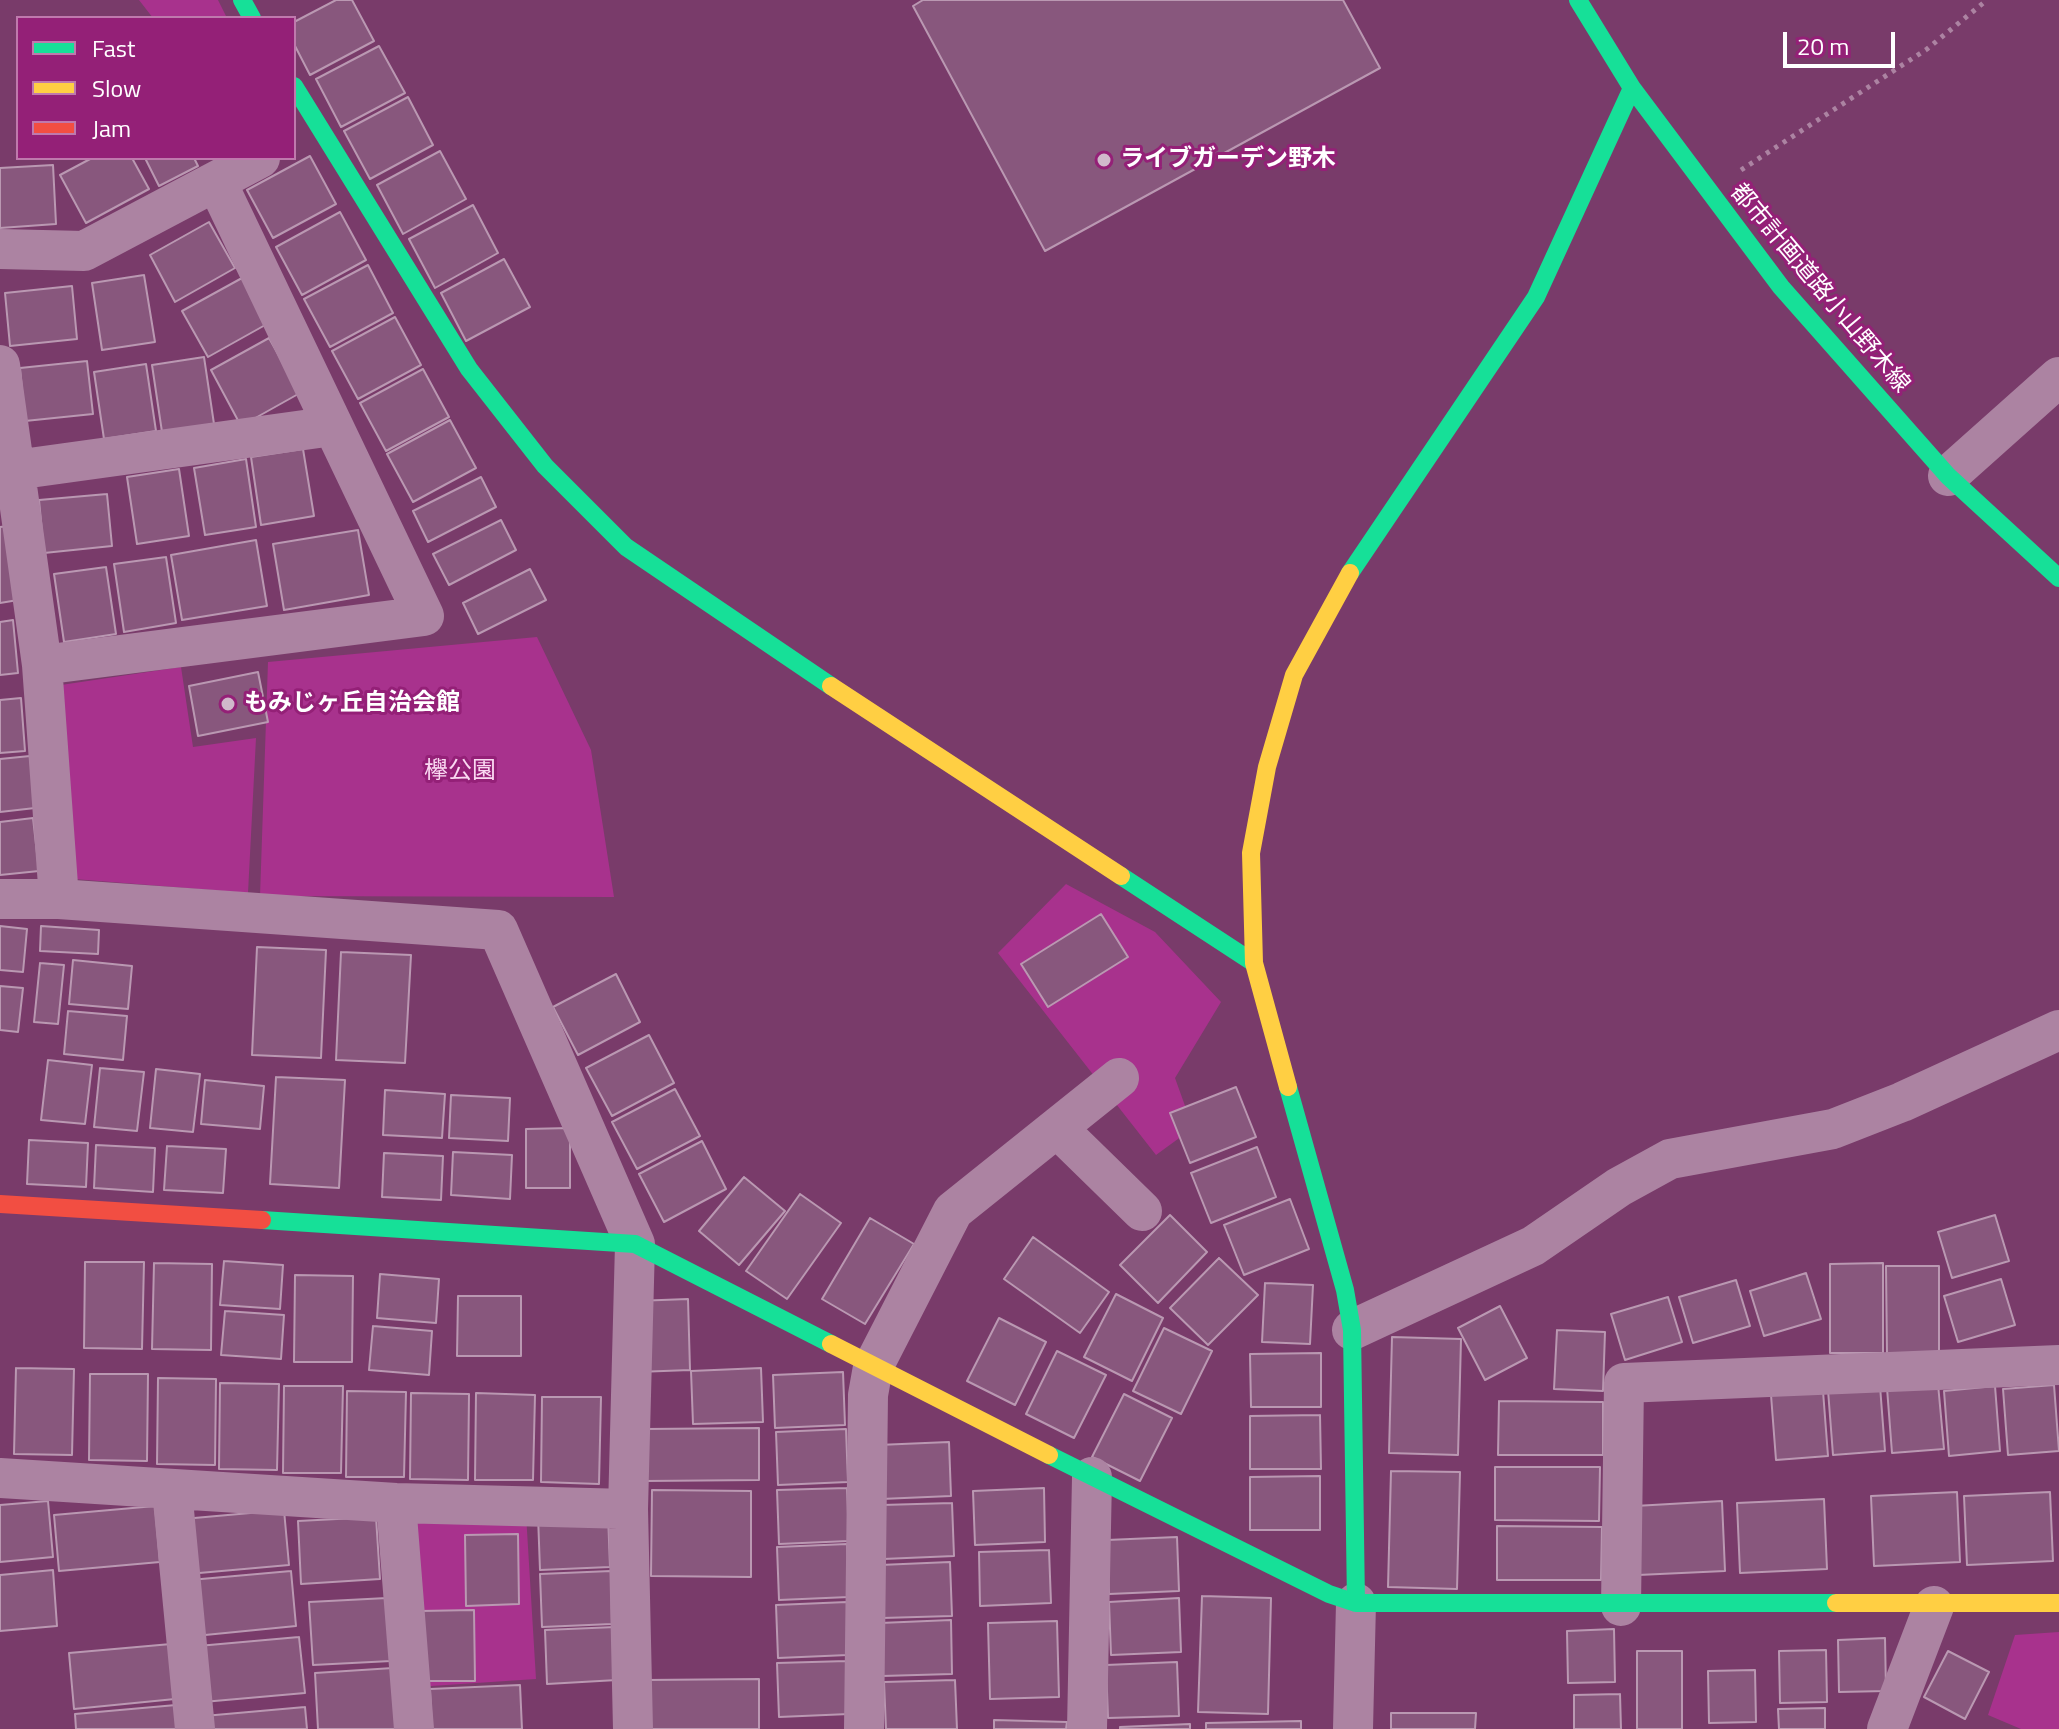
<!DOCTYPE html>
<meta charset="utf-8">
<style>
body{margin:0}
#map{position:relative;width:2059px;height:1729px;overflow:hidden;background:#793b6a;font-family:"Titillium Web",sans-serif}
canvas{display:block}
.legend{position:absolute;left:16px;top:16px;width:280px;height:144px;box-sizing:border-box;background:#942077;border:2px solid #bf79ad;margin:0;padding:10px 14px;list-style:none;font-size:24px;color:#fff}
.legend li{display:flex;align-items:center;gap:16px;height:40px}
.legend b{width:40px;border:2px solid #bf79ad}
.scale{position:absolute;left:1783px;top:32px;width:112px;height:36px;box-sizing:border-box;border:4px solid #fff;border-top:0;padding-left:10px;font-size:24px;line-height:28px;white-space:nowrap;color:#fff;-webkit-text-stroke:6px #942077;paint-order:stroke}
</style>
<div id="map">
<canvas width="2059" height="1729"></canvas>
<ul class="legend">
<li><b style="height:10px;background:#16e098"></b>Fast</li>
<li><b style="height:10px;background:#ffcf43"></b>Slow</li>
<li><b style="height:10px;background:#f24e42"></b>Jam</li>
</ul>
<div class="scale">20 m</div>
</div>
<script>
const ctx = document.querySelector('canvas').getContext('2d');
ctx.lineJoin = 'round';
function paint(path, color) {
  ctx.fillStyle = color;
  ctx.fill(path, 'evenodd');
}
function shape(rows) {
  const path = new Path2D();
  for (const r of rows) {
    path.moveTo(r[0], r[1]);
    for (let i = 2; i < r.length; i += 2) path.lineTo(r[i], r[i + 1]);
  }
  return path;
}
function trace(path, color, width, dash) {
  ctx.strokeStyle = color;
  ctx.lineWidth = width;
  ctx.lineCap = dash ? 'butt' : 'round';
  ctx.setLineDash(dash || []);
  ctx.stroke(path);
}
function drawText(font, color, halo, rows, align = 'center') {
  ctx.font = font + ' "Titillium Web","Noto Sans JP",sans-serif';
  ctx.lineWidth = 6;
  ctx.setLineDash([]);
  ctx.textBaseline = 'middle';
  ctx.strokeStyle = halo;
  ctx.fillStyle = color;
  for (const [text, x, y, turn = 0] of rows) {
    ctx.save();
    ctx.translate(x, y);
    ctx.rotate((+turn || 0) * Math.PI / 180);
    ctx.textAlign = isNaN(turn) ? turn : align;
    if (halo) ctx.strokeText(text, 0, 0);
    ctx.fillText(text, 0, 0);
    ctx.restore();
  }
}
paint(shape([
 [139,0,218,0,227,18,153,18],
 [537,637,591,750,614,897,260,896,268,662],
 [181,667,193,747,256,738,248,893,74,879,61,685],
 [1066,884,1155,932,1221,1002,1175,1078,1193,1128,1156,1155,998,953],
 [526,1514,536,1679,416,1687,406,1523],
 [2059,1632,2059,1729,2021,1729,1988,1715,2015,1635]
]), '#a8328d');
const building = shape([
 [336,0,352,0,374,41,310,75,294,44,294,22,336,0],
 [923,0,1343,0,1380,68,1045,251,913,6,923,0],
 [379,46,405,93,341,127,316,79,379,46],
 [408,97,433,145,370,179,344,131,408,97],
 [440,151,466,199,403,234,377,185,440,151],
 [310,156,336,204,273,238,247,190,310,156],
 [92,158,132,158,149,189,86,223,60,175,92,158],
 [145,158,194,158,198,166,159,186,145,158],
 [53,165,56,224,0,228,0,168,53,165],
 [473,205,498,253,435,288,409,239,473,205],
 [340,212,366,260,302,295,276,247,340,212],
 [209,222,235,268,175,302,150,255,209,222],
 [504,259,530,307,466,341,441,293,504,259],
 [368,265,393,313,330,347,304,299,368,265],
 [144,275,155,342,102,350,92,283,144,275],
 [242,278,267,324,208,357,182,311,242,278],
 [72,286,77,339,10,346,5,293,72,286],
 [395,317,421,365,358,399,332,351,395,317],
 [269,338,300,393,241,426,211,370,269,338],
 [204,357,214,424,162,432,152,365,204,357],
 [87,361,93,414,25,421,20,368,87,361],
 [146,364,156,431,104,439,94,372,146,364],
 [423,369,449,417,386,451,360,403,423,369],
 [450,420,476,468,413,502,387,454,450,420],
 [303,449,314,516,261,525,251,457,303,449],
 [246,459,256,527,205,535,194,468,246,459],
 [179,469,189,536,137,544,127,477,179,469],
 [481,477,496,507,428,542,413,511,481,477],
 [107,494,112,546,44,553,39,500,107,494],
 [501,520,516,550,449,585,433,554,501,520],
 [8,526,18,600,0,603,0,527,8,526],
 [358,530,369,595,284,610,273,544,358,530],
 [256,540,267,606,182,620,171,555,256,540],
 [166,557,176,623,124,632,114,564,166,557],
 [106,567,116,634,64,642,54,574,106,567],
 [530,569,546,600,478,634,463,603,530,569],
 [13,620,18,673,0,675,0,622,13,620],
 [258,672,268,722,198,736,189,686,258,672],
 [21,698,25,751,0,753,0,700,21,698],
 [30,756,35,808,0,812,0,759,30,756],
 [33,818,39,871,0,875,0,822,33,818],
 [1101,914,1128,957,1048,1007,1021,964,1101,914],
 [0,926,27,929,23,972,0,970,0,926],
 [41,926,99,930,98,954,40,951,41,926],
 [257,947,326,950,321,1058,252,1055,257,947],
 [341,952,411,955,405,1063,336,1060,341,952],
 [73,960,132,966,128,1009,69,1004,73,960],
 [40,963,64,965,58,1024,34,1022,40,963],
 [616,974,640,1022,578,1055,553,1007,616,974],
 [0,986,23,988,18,1032,0,1030,0,986],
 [68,1011,127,1016,123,1060,64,1054,68,1011],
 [649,1035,674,1083,612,1116,586,1068,649,1035],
 [48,1060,92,1065,85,1124,41,1120,48,1060],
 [100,1068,144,1072,137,1131,94,1127,100,1068],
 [156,1069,200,1074,193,1132,150,1128,156,1069],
 [276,1077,345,1080,339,1188,270,1184,276,1077],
 [205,1080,264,1086,260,1129,201,1124,205,1080],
 [1236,1087,1256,1137,1190,1163,1170,1113,1236,1087],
 [675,1089,700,1136,637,1169,612,1122,675,1089],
 [385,1090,445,1094,442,1138,383,1135,385,1090],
 [451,1095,510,1098,508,1141,449,1138,451,1095],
 [570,1128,570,1188,526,1188,526,1129,570,1128],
 [29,1140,88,1143,86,1187,27,1184,29,1140],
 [702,1141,726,1189,664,1222,639,1174,702,1141],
 [96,1145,155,1148,153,1192,94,1188,96,1145],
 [167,1146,226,1149,223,1193,164,1190,167,1146],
 [1257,1147,1276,1197,1211,1223,1191,1173,1257,1147],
 [453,1152,512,1155,510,1199,451,1195,453,1152],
 [384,1153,443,1156,441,1200,382,1197,384,1153],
 [744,1177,785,1211,739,1265,699,1231,744,1177],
 [800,1194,841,1223,787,1299,746,1271,800,1194],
 [1290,1199,1309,1249,1244,1275,1224,1225,1290,1199],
 [1170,1215,1207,1252,1158,1303,1120,1265,1170,1215],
 [1995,1215,2009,1261,1952,1278,1938,1232,1995,1215],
 [870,1218,914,1244,865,1324,822,1299,870,1218],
 [1033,1237,1109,1292,1080,1333,1004,1279,1033,1237],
 [1219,1258,1258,1295,1208,1345,1170,1308,1219,1258],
 [224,1261,283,1265,280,1309,220,1305,224,1261],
 [85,1262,144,1262,142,1349,84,1348,85,1262],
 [154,1263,212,1264,211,1350,152,1349,154,1263],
 [1883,1263,1883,1353,1830,1353,1830,1264,1883,1263],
 [1886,1266,1939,1266,1939,1355,1887,1355,1886,1266],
 [1806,1273,1821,1319,1764,1336,1750,1291,1806,1273],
 [380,1274,439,1279,436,1323,377,1318,380,1274],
 [295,1275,353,1276,352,1362,294,1362,295,1275],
 [2001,1279,2015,1325,1958,1342,1944,1296,2001,1279],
 [1736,1280,1750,1326,1693,1343,1679,1297,1736,1280],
 [1265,1283,1313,1285,1310,1344,1262,1342,1265,1283],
 [1116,1294,1163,1318,1132,1381,1084,1357,1116,1294],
 [458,1296,521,1296,521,1356,457,1356,458,1296],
 [1668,1297,1682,1342,1625,1360,1611,1314,1668,1297],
 [688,1299,690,1370,637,1372,635,1301,688,1299],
 [1500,1306,1527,1358,1485,1380,1458,1328,1500,1306],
 [225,1311,284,1315,281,1359,221,1355,225,1311],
 [999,1318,1046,1342,1015,1405,967,1381,999,1318],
 [373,1326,432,1331,429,1375,369,1370,373,1326],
 [1164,1328,1212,1351,1181,1414,1133,1391,1164,1328],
 [1557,1330,1605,1332,1603,1391,1554,1389,1557,1330],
 [1392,1337,1461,1339,1458,1455,1389,1453,1392,1337],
 [1057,1351,1106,1375,1074,1438,1026,1414,1057,1351],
 [1321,1353,1321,1407,1251,1407,1250,1354,1321,1353],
 [16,1368,74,1369,72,1455,14,1454,16,1368],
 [761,1368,763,1422,693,1424,691,1371,761,1368],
 [843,1372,845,1425,775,1428,773,1375,843,1372],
 [90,1374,148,1374,147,1461,89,1460,90,1374],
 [158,1378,216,1379,215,1465,157,1464,158,1378],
 [220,1383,279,1384,277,1470,219,1469,220,1383],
 [1938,1384,1944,1449,1892,1453,1887,1388,1938,1384],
 [2054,1385,2059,1451,2008,1455,2003,1389,2054,1385],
 [284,1386,343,1386,341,1473,283,1473,284,1386],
 [1880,1386,1885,1451,1833,1455,1828,1390,1880,1386],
 [1995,1386,2000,1451,1949,1456,1944,1391,1995,1386],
 [347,1391,406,1392,404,1477,346,1477,347,1391],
 [1823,1391,1828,1456,1776,1460,1771,1395,1823,1391],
 [411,1393,469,1394,468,1480,410,1479,411,1393],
 [476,1393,535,1395,533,1480,475,1480,476,1393],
 [1124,1394,1172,1418,1140,1481,1092,1457,1124,1394],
 [542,1397,601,1397,599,1484,541,1482,542,1397],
 [1499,1401,1603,1402,1603,1455,1498,1455,1499,1401],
 [1320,1415,1321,1469,1250,1469,1250,1416,1320,1415],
 [759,1428,759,1480,645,1481,645,1429,759,1428],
 [846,1429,848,1482,778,1485,776,1432,846,1429],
 [949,1442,951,1496,881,1499,878,1445,949,1442],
 [1495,1467,1600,1467,1599,1521,1495,1520,1495,1467],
 [1391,1471,1460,1472,1457,1589,1388,1587,1391,1471],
 [1320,1476,1320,1530,1250,1530,1250,1477,1320,1476],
 [847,1488,849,1541,779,1544,777,1490,847,1488],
 [1044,1488,1045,1542,975,1545,973,1491,1044,1488],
 [652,1490,751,1491,751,1577,651,1576,652,1490],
 [1957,1492,1960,1562,1874,1566,1871,1496,1957,1492],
 [2050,1492,2053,1561,1967,1565,1964,1496,2050,1492],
 [1824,1499,1827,1569,1740,1573,1737,1503,1824,1499],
 [48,1501,53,1557,0,1562,0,1505,48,1501],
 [1722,1501,1725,1571,1638,1575,1635,1506,1722,1501],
 [952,1503,954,1556,883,1559,882,1505,952,1503],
 [155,1506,160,1562,59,1571,54,1515,155,1506],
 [284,1510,289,1565,188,1574,183,1519,284,1510],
 [608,1514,610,1567,540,1570,538,1516,608,1514],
 [376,1517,380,1579,301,1584,298,1521,376,1517],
 [1497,1526,1602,1527,1601,1580,1497,1580,1497,1526],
 [518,1534,519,1604,466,1606,465,1535,518,1534],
 [1177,1537,1179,1591,1109,1594,1107,1540,1177,1537],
 [847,1544,849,1597,779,1600,777,1547,847,1544],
 [1049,1550,1051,1603,980,1606,979,1552,1049,1550],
 [950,1562,952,1616,882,1618,880,1565,950,1562],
 [53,1570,57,1626,0,1631,0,1575,53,1570],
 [291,1571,296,1626,195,1636,190,1580,291,1571],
 [611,1571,612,1624,542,1627,540,1574,611,1571],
 [1202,1596,1271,1598,1268,1714,1198,1712,1202,1596],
 [387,1598,391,1661,313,1665,309,1602,387,1598],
 [1179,1598,1181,1652,1111,1655,1109,1602,1179,1598],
 [847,1602,848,1655,778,1658,776,1605,847,1602],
 [474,1610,475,1681,421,1681,420,1611,474,1610],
 [951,1620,952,1674,882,1676,880,1623,951,1620],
 [1057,1621,1059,1697,990,1699,988,1623,1057,1621],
 [615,1627,617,1680,547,1684,545,1630,615,1627],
 [1614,1629,1615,1682,1568,1683,1567,1631,1614,1629],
 [299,1637,305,1693,203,1702,198,1646,299,1637],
 [1885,1638,1886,1691,1839,1692,1838,1640,1885,1638],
 [171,1644,175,1699,74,1709,69,1653,171,1644],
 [1826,1650,1827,1702,1780,1703,1779,1651,1826,1650],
 [1637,1651,1682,1651,1682,1729,1637,1729,1637,1651],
 [1948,1651,1989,1672,1965,1719,1924,1697,1948,1651],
 [847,1661,849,1714,779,1717,777,1663,847,1661],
 [1177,1662,1179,1716,1108,1718,1106,1665,1177,1662],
 [393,1668,397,1729,318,1729,315,1673,393,1668],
 [1755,1670,1756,1722,1709,1723,1708,1671,1755,1670],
 [759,1679,759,1729,645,1729,645,1680,759,1679],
 [955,1680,957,1729,886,1729,884,1682,955,1680],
 [520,1685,522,1729,432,1729,430,1689,520,1685],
 [1620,1694,1621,1729,1574,1729,1574,1695,1620,1694],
 [176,1705,178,1729,76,1729,75,1714,176,1705],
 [305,1707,307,1729,205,1729,204,1716,305,1707],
 [1825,1708,1825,1729,1779,1729,1778,1709,1825,1708],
 [1391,1713,1476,1713,1475,1729,1391,1729,1391,1713],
 [994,1720,1067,1722,1066,1729,994,1729,994,1720],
 [1301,1721,1301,1729,1206,1729,1206,1723,1301,1721],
 [1190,1724,1190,1729,1120,1729,1120,1727,1190,1724]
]);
paint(building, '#88577d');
trace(building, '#ba98b2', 2);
trace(shape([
 [1741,170,1927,49,1987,0]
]), '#ac83a2', 5, [4, 6]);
trace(shape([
 [0,249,84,251,260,158],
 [0,365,42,665,59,899],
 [15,470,333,426],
 [1948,476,2059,377],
 [42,665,424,616,217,183],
 [0,899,59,899,498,930,635,1244,628,1509,633,1729],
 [1057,1128,1142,1211],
 [1352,1330,1533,1246,1619,1187,1670,1159,1833,1129,1902,1102,2059,1030],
 [0,1478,396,1503,628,1509],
 [172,1490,195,1729],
 [396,1503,414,1729],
 [1621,1606,1624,1383,2059,1365],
 [864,1729,868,1395,873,1367,953,1211,1119,1078],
 [1087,1729,1092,1477],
 [1353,1729,1356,1603],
 [1887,1729,1934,1606]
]), '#ac83a2', 40);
trace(shape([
 [242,0,252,18],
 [1578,0,1632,88,1781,287,1948,476,2059,578],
 [294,86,469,369,545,466,626,547,831,686],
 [1350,573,1536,297,1632,88],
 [1121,876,1254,963],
 [1288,1087,1345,1290,1352,1330,1356,1603],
 [262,1220,635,1244,831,1344],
 [1049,1455,1329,1594,1356,1603,1836,1603]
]), '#16e098', 18);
trace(shape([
 [831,686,1121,876],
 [1288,1087,1254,963,1251,853,1267,767,1294,675,1350,573],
 [831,1344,1049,1455],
 [1836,1603,2059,1603]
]), '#ffcf43', 18);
trace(shape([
 [0,1204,262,1220]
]), '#f24e42', 18);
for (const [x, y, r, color] of [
 [1104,160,8,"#d0bacb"],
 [228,704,8,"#d0bacb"]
]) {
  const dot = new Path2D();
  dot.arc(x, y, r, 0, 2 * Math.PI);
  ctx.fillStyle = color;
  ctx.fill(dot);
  trace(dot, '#942077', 3);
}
drawText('bold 24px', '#fff', '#942077', [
 ["ライブガーデン野木",1120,160],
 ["もみじヶ丘自治会館",244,704]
], 'left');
drawText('24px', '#fff', '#942077', [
 ["都市計画道路小山野木線",1819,289,50]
]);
drawText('24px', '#fad9f2', '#942077', [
 ["欅公園",460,772]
]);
</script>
